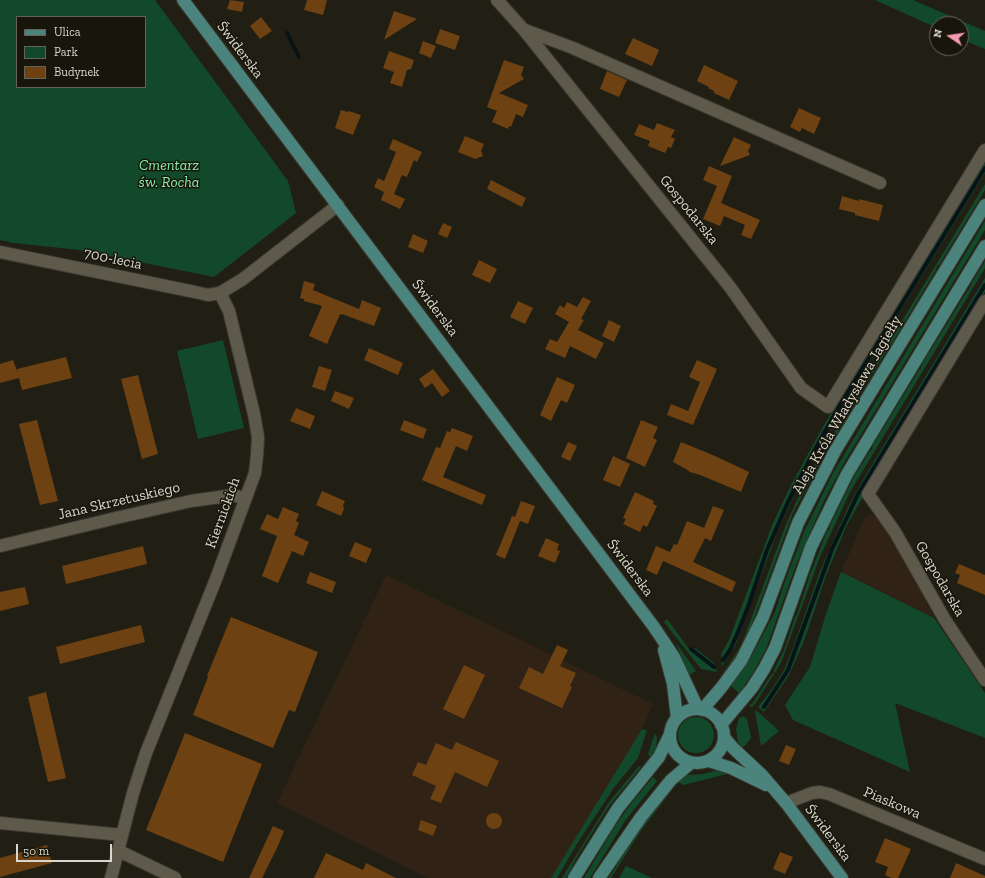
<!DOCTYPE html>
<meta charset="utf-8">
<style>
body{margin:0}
#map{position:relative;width:985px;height:878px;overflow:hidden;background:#211f13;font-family:"Zilla Slab",serif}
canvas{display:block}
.legend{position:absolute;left:16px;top:16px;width:130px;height:72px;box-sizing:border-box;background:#18160a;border:1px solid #656359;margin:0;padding:5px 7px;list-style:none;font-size:12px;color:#d8d7cf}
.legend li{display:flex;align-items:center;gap:8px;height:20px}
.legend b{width:20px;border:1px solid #656359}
.north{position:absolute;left:929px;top:16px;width:40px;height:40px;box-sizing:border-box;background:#18160a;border:1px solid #656359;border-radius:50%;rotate:283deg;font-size:11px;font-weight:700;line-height:16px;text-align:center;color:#d8d7cf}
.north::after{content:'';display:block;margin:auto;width:14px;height:18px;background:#f19ab2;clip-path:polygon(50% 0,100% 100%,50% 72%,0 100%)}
.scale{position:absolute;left:16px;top:844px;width:96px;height:18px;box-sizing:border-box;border:2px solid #d8d7cf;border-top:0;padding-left:5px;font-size:12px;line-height:14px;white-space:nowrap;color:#d8d7cf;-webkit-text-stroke:3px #18160a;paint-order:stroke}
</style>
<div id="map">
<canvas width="985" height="878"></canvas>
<ul class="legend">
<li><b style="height:5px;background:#4a847d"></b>Ulica</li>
<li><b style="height:11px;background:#13492b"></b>Park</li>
<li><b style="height:11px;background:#6d4112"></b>Budynek</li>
</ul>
<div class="north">N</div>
<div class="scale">50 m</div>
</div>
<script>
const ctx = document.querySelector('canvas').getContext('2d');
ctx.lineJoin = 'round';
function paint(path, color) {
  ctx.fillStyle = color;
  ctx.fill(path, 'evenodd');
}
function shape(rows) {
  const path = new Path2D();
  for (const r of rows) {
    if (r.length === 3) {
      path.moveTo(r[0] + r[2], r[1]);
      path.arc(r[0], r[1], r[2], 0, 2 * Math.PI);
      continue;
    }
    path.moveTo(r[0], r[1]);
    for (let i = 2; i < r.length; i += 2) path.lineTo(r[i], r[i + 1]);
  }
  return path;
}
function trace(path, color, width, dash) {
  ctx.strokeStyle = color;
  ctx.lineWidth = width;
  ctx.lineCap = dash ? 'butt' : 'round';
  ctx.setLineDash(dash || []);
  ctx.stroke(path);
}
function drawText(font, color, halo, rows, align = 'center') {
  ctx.font = font + ' "Zilla Slab",serif';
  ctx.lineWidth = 3;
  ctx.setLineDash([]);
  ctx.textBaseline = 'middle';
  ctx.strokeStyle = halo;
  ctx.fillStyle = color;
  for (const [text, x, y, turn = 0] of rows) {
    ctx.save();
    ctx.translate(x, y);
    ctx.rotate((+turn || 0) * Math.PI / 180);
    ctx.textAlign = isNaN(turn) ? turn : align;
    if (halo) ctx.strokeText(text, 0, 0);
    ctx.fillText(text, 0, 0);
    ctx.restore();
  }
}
paint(shape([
 [870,514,881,522,914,577,934,618,841,572,865,517],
 [386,575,653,704,642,729,551,878,428,878,277,803]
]), '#302316');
paint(shape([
 [0,0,155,0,288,181,296,213,214,277,80,250,14,243,0,240],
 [17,17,145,17,145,87,17,87],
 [875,0,913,0,985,31,985,49,961,39,961,24,937,24,937,28],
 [985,160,985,173,826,432,808,465,778,530,735,646,722,666,721,654,729,640,773,523,791,485,825,423],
 [985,184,985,190,939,265,937,266,936,270,890,346,887,348,887,350,840,426,839,430,830,444,793,513,745,643,723,677,722,675,741,646,785,527,796,502,817,461],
 [985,221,985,230,845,461,824,501,796,565,766,649,753,673,739,693,731,686,752,655,775,612,784,584,804,532,833,473],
 [985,261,985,268,850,492,820,557,781,663,755,704,752,707,750,706,749,705,752,704,771,675,774,673,774,670,784,650,795,617,797,615,809,577,827,531,829,530,830,525,855,475,870,451,872,449,873,445,919,370,921,368,922,364,968,290,970,288,971,284],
 [985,278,985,292,884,459,846,527,827,573,804,641,789,675,764,712,758,707,772,689,784,670,793,648,820,571,848,507,864,478],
 [223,340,244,428,198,439,177,351],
 [841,572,934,618,985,693,985,738,895,703,910,772,793,720,785,705,810,667,826,614],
 [667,619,689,649,695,648,714,663,717,672,701,669,664,622],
 [676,643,696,671,689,675],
 [756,710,779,731,761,746,755,711],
 [743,716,747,719,751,738,742,749,738,743,736,729,739,718,742,717],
 [696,735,18],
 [642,729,647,730,638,758,613,789,577,844,557,878,551,878],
 [655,733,657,738,656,749,650,757,648,754],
 [639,766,641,767,609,806,578,855,566,878,562,878,609,802],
 [718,770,726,772,727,774,683,785,678,782,683,776,687,775,703,774],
 [653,777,657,781,625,821,590,878,584,878,615,826,630,805],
 [668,791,669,794,640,832,611,878,608,878,612,873,637,832],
 [626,866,652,878,619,878]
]), '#13492b');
trace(shape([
 [287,33,299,57],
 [691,649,714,667],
 [723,660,730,650,738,632,749,604,767,550,788,502,813,453,837,410,985,168],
 [764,707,788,670,832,549,858,494,985,285]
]), '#061317', 4);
paint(shape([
 [230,0,244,2,242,12,227,9],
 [307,0,327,0,323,15,304,10],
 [394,11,417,19,384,40],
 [261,17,272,31,260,39,250,26],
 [440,29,460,36,455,50,435,43],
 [633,38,659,50,652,66,625,54],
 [423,41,436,46,431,58,419,53],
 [389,51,414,60,411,69,407,70,402,87,390,83,394,72,383,68],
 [504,60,524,67,521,75,524,79,499,93,528,105,523,117,516,114,511,127,509,126,508,129,492,122,497,111,487,107],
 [704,65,738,81,729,100,714,93,714,91,708,88,709,87,697,81],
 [607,71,627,80,619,97,600,89],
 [799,108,821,118,814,134,802,128,800,132,790,127],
 [341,110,348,112,349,111,361,115,353,135,335,128],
 [657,123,675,130,671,137,675,139,671,148,668,147,665,153,648,146,650,141,634,135,639,124,654,130],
 [465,136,484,144,481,151,483,156,475,159,458,152],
 [734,137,751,145,748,151,750,155,720,166],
 [393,139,422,152,417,162,414,160,407,177,402,175,394,194,405,199,400,209,381,200,384,192,374,187,378,178,384,181,396,152,389,149],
 [709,166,732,176,721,203,760,220,751,239,741,235,745,225,724,216,720,226,703,219,717,186,703,180],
 [491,180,526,198,522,207,487,189],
 [842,196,859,201,859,199,883,205,879,221,855,215,855,213,839,209],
 [443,223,452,227,447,238,438,234],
 [413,234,428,241,423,253,408,247],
 [479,260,497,269,490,283,472,275],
 [304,281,315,284,313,290,359,309,362,300,381,308,374,326,342,314,342,315,340,314,327,344,309,336,322,306,304,301,304,299,300,298],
 [583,297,591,301,581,319,584,320,578,330,604,343,596,359,570,346,565,358,545,349,550,339,557,342,569,322,555,314,560,305,564,308,567,302,577,307],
 [518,301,533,308,525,324,510,317],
 [609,320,621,326,614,342,602,336],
 [369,348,403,363,398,375,364,360],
 [66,357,72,378,22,390,19,378,0,383,0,364,13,360,18,373,17,369],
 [697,360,717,369,693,425,667,415,671,404,688,411,700,382,689,377],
 [319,366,332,370,325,391,312,387],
 [433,369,450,391,442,397,432,383,425,388,419,379],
 [138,375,158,454,142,459,121,379],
 [557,377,575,385,567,403,561,400,551,421,540,415],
 [335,391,354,398,349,409,331,401],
 [296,408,315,416,310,429,290,421],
 [37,420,58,501,40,505,19,424],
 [404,420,427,429,423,439,400,430],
 [641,420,658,427,653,438,657,440,645,467,626,458],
 [452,428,473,436,467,451,456,446,443,477,486,495,482,505,422,480,436,447,440,448,447,431,450,432],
 [568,442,577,446,570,461,561,457],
 [681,442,715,456,749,472,741,492,700,475,690,472,686,469,673,462],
 [613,456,630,464,620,487,603,480],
 [322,491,345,501,343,505,344,509,341,516,316,505],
 [635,492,654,501,653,504,657,506,647,527,643,525,640,532,623,524,626,519,623,518],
 [521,501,535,506,528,524,520,521,505,559,496,555,512,516,515,517],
 [713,506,724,510,711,541,705,538,693,562,736,582,732,592,663,561,657,575,646,570,656,546,670,552,674,544,677,545,687,521,704,528],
 [283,507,299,514,296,521,299,523,294,535,309,542,303,556,292,551,278,583,262,576,277,536,260,529,267,514,278,519],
 [546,538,559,544,557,550,560,551,555,563,538,556],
 [355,542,372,549,366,563,349,556],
 [143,546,147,564,66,584,62,566],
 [959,564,985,575,985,595,957,583,960,575,955,573],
 [310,572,336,582,332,593,306,583],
 [25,587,29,604,0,611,0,592],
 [231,617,318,652,295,712,289,710,273,748,193,715,208,677,207,676],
 [141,625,145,642,60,664,56,647],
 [557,645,568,650,560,666,576,673,570,686,572,687,562,708,519,688,529,667,543,674],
 [464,665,485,675,464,719,443,709],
 [46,692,66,778,48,782,28,697],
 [185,733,262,764,223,862,146,830],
 [456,742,499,761,487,787,455,772,441,803,430,799,436,786,412,775,418,762,426,765,436,743,452,750],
 [786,745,796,749,789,765,779,761],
 [494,821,8],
 [421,820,437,826,433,836,418,830],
 [273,826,284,831,278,846,262,878,249,878],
 [885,838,911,849,898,878,891,878,885,875,888,867,875,862],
 [47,845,52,863,0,877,0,858],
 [780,852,793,857,785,874,773,869],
 [326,853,363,870,366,863,396,878,314,878],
 [956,863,985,876,985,878,950,878]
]), '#6d4112');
const minor = shape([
 [497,0,524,30,730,287,801,388,828,407,985,150],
 [525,30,573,48,880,183],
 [0,252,195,292,208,295,220,293,243,279,338,205],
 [985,301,868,494,895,532,945,620,985,680],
 [0,546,116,518,191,501,234,495,245,499],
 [786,803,812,793,820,792,829,794,985,859],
 [0,823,122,835],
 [119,851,175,878],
 [111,878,133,793,146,753,216,579,255,473,257,455,258,437,254,414,229,311,220,293]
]);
const major = shape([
 [183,0,654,627,674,657,698,709],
 [664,650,673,684,677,718],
 [697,736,27],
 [702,710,721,688,741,661,763,617,798,523,835,451,985,205],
 [721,725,752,688,764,669,775,648,811,547,847,474,985,246],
 [724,737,733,748,762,775,786,803,842,878],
 [709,761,731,768,766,785],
 [574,878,618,808,659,757,670,734],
 [599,878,641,817,671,780,691,763]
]);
trace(minor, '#3c3a33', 14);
trace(major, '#3c3a33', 14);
trace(minor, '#5d5a4c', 12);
trace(major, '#4a847d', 12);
drawText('15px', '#d8d7cf', '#18160a', [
 ["Świderska",240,50,53],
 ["Gospodarska",689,210,51],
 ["700-lecia",113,259,12],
 ["Świderska",435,308,53],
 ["Aleja Króla Władysława Jagiełły",847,405,-60],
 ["Jana Skrzetuskiego",119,501,-13],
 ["Kiernickich",223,513,-70],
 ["Świderska",630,568,53],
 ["Gospodarska",940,579,60],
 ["Piaskowa",892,803,23],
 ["Świderska",828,833,53]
]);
drawText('italic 15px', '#85eeac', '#18160a', [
 ["Cmentarz",169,166],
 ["św. Rocha",169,183]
]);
</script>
